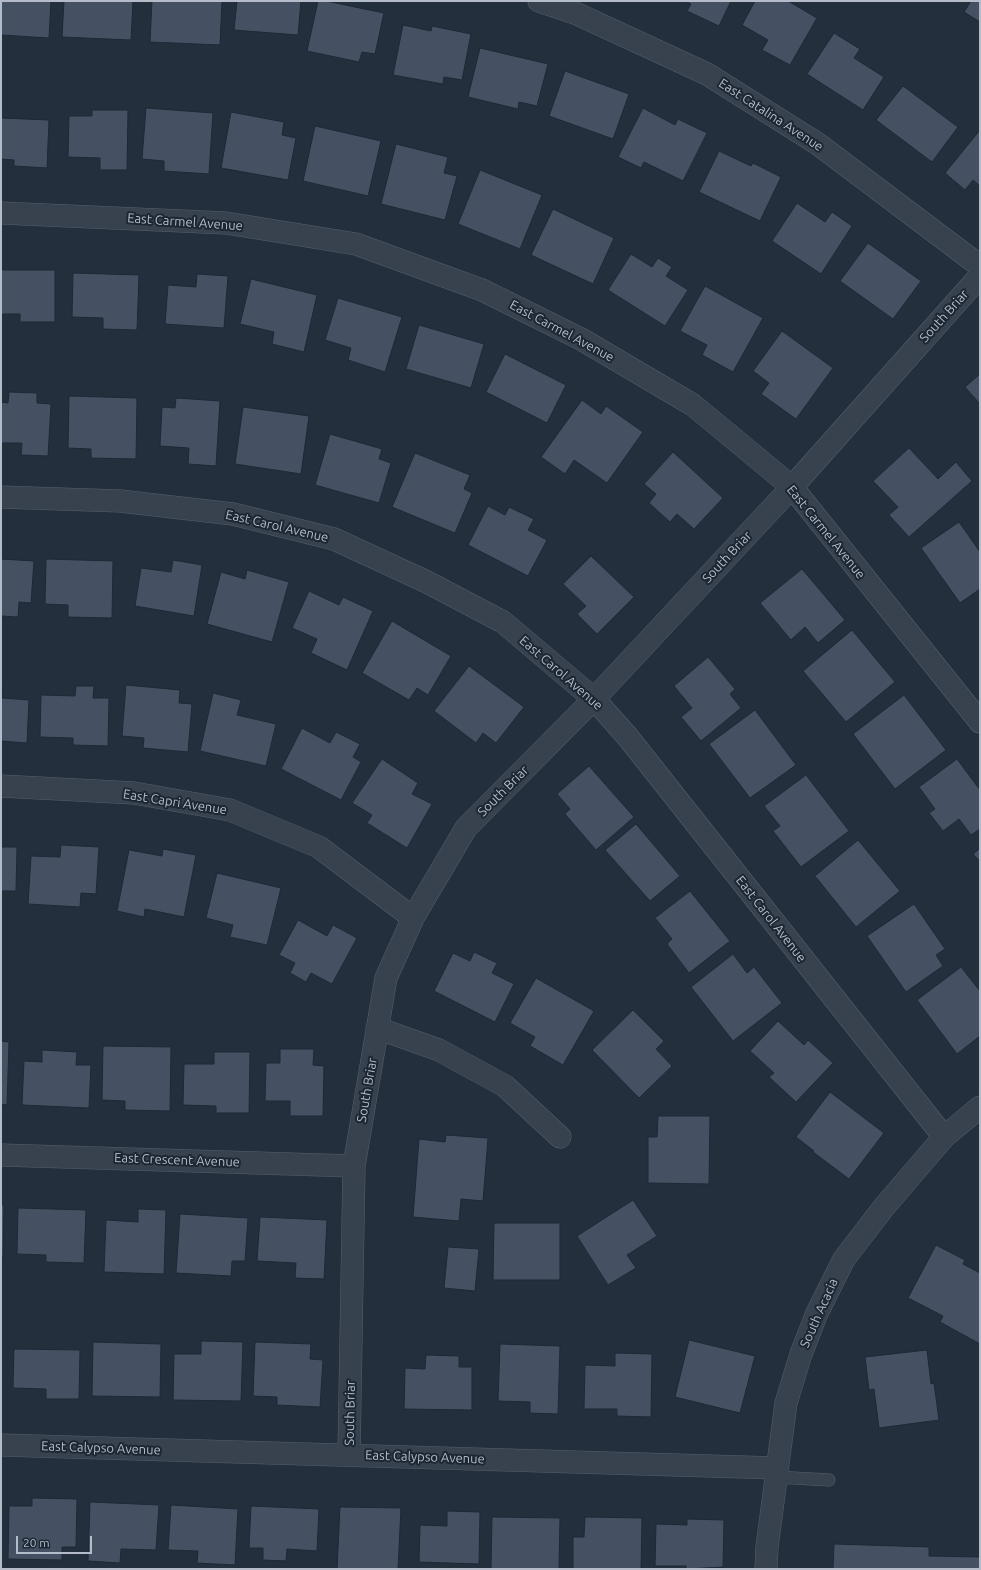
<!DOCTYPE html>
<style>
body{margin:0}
#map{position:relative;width:981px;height:1570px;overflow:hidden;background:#242f3e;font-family:Ubuntu,sans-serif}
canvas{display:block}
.frame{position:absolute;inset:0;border:2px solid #b4bcc9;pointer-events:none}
.scale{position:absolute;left:16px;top:1536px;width:76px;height:18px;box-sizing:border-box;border:2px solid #b4bcc9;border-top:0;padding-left:5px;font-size:12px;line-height:14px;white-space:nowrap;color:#b4bcc9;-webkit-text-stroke:3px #1d2633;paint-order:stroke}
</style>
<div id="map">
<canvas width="981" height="1570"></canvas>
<div class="frame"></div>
<div class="scale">20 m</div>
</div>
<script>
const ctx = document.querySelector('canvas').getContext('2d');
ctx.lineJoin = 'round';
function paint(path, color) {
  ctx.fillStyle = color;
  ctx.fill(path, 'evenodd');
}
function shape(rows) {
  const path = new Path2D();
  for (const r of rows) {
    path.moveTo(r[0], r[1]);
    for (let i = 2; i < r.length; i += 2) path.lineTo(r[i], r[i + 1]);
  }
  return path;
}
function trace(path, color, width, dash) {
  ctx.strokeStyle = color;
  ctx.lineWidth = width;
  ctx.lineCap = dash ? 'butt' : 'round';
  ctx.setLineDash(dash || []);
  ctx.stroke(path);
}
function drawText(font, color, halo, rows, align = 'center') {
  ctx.font = font + ' Ubuntu,sans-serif';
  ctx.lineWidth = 4;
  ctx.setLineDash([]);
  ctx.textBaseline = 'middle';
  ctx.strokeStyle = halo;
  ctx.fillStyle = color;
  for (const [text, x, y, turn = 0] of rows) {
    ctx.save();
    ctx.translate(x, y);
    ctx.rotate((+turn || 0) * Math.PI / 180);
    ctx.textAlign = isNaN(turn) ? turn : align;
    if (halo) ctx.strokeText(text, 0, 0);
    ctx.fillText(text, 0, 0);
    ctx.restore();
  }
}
const building = shape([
 [1,1,51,1,49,38,1,35,1,1],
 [64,1,133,1,131,40,62,37,64,1],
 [152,1,222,1,220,45,150,42,152,1],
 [237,1,301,1,298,35,234,30,237,1],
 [318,1,326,1,384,13,375,54,362,52,359,62,307,51,318,1],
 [685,1,731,1,719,26,687,11,691,4,685,1],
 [755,1,788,1,817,18,790,65,762,50,768,40,742,25,755,1],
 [971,1,980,1,980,22,964,12,971,1],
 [403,25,431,31,432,26,471,34,462,80,444,77,443,84,393,75,403,25],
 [834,33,860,49,854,58,884,77,863,110,807,74,834,33],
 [480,48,548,64,537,106,519,102,518,109,468,97,480,48],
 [565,71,629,94,613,139,549,116,565,71],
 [903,86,958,127,932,162,876,120,903,86],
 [146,108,213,113,209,174,164,171,164,161,142,159,146,108],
 [643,108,675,125,678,119,707,133,683,181,644,162,641,168,618,157,643,108],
 [92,110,128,110,127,170,100,170,100,158,68,157,69,116,92,116,92,110],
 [231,112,284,122,282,135,296,138,288,180,221,168,231,112],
 [1,118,49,120,47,168,14,166,14,160,1,159,1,118],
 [315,126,381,141,368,196,303,181,315,126],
 [980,130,980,186,973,180,965,190,945,173,980,130],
 [396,144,448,157,444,173,457,176,445,220,381,204,396,144],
 [719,151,751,166,753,163,781,177,760,221,699,192,719,151],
 [480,170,542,195,520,249,458,224,480,170],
 [797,203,825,222,832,212,852,226,821,274,772,241,797,203],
 [553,209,614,238,593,284,531,255,553,209],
 [868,243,921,281,893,319,840,281,868,243],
 [631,254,652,267,658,258,672,267,666,276,688,290,665,326,608,290,631,254],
 [1,270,55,270,55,322,20,322,20,314,1,314,1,270],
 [73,273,139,275,137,330,103,329,103,318,72,317,73,273],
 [197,274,228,276,224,328,165,324,168,285,196,287,197,274],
 [251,279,317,295,304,352,272,344,274,332,240,324,251,279],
 [705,286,763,318,733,372,702,355,707,345,680,331,705,286],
 [338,298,402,317,385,372,348,360,351,348,325,340,338,298],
 [419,325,484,344,471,388,406,369,419,325],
 [782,331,833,368,796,419,761,394,769,383,753,371,782,331],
 [505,354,566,385,547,423,486,392,505,354],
 [980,374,980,404,965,387,980,374],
 [9,392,37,393,37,403,51,404,48,456,21,455,22,443,1,443,1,402,8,403,9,392],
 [69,396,137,398,136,459,91,458,91,449,68,448,69,396],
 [176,398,220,401,216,466,188,464,189,448,160,446,162,407,175,408,176,398],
 [582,400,601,414,606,406,643,432,607,483,574,460,565,474,541,457,582,400],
 [243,407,309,416,301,474,235,464,243,407],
 [330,434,382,449,379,459,391,463,379,503,315,485,330,434],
 [909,448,938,479,956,462,972,481,909,537,889,515,898,507,873,481,909,448],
 [673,452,723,498,694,529,677,514,670,522,649,503,656,494,644,484,673,452],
 [415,453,470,475,464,489,472,493,455,533,392,507,415,453],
 [488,506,505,515,509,507,534,519,528,530,547,540,528,576,468,545,488,506],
 [959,522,980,552,980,589,960,603,921,548,959,522],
 [591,556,634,597,597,634,577,614,586,606,563,584,591,556],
 [1,559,34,561,31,603,19,602,18,617,1,616,1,559],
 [46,559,113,561,112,618,68,617,68,605,45,604,46,559],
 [173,560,202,565,194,616,135,606,141,568,171,572,173,560],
 [802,569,845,620,818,643,805,627,791,640,760,603,802,569],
 [247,570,289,582,272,642,207,624,221,572,245,579,247,570],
 [309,591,339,605,343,597,373,611,347,670,311,653,317,639,292,628,309,591],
 [392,621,451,656,428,695,417,688,409,700,362,673,392,621],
 [852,630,895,682,846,722,803,671,852,630],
 [708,657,735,689,730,694,741,708,701,741,681,717,692,708,674,686,708,657],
 [469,666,524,707,496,743,483,733,476,743,434,711,469,666],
 [1,685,3,685,2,698,29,700,27,743,1,741,1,685],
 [126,685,180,690,179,703,192,704,188,752,143,748,144,738,122,736,126,685],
 [76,686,94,686,93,698,109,698,108,746,73,745,73,738,40,737,41,695,75,696,76,686],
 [213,693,241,700,237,715,276,724,266,766,200,751,213,693],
 [904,695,946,750,895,789,853,734,904,695],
 [755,710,796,765,750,798,709,744,755,710],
 [302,728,330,743,336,732,360,744,353,757,361,762,341,800,281,769,302,728],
 [382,759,418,783,412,794,432,804,407,848,367,823,372,815,352,803,382,759],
 [957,759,980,790,980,829,971,835,959,819,943,831,929,813,935,809,919,787,957,759],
 [589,766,634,817,596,850,565,814,570,809,557,794,589,766],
 [806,775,849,831,801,867,773,831,780,826,764,806,806,775],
 [636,824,680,876,650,901,605,850,636,824],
 [858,840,900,891,856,927,815,876,858,840],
 [61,845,99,847,96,894,81,893,80,907,28,904,31,856,60,857,61,845],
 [1,847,17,847,16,891,1,891,1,847],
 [980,848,980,861,973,854,980,848],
 [163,849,196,855,184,917,145,909,144,917,117,911,129,850,162,856,163,849],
 [217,873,281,888,267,945,230,937,233,925,206,918,217,873],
 [690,891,730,941,689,973,667,944,672,939,655,918,690,891],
 [914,904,945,949,936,955,943,966,906,992,867,936,914,904],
 [298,920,327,936,333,925,357,938,332,984,311,973,306,982,290,973,295,963,279,955,298,920],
 [474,952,497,963,492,973,514,984,495,1022,434,991,453,953,470,961,474,952],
 [733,954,747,973,754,967,782,1003,733,1041,691,987,733,954],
 [961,967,980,991,980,1036,957,1054,917,1000,961,967],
 [536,978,594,1011,563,1065,530,1046,535,1037,510,1023,536,978],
 [633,1010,664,1041,656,1049,672,1066,639,1098,592,1050,633,1010],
 [778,1021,804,1045,808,1040,833,1063,796,1102,769,1077,774,1073,750,1051,778,1021],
 [1,1041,9,1042,7,1105,1,1104,1,1041],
 [103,1046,171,1047,170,1111,125,1110,125,1101,102,1100,103,1046],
 [280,1049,314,1049,313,1065,324,1066,323,1116,290,1116,290,1101,265,1101,266,1063,280,1063,280,1049],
 [42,1050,77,1052,76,1065,91,1065,89,1108,22,1105,24,1061,42,1062,42,1050],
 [214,1052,250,1052,249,1113,216,1113,216,1106,183,1105,184,1064,214,1064,214,1052],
 [830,1092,884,1133,849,1179,813,1152,814,1151,796,1137,830,1092],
 [658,1116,710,1116,709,1184,648,1183,648,1137,657,1137,658,1116],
 [446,1135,488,1138,483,1201,461,1199,459,1221,413,1217,419,1139,445,1142,446,1135],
 [633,1200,657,1236,627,1255,636,1268,608,1285,577,1236,633,1200],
 [1,1205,4,1205,3,1257,1,1257,1,1205],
 [18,1208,86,1210,84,1263,46,1262,46,1255,17,1254,18,1208],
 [138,1209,166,1210,164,1274,104,1272,106,1220,138,1222,138,1209],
 [180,1214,248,1218,245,1261,232,1261,231,1276,176,1273,180,1214],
 [260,1217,327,1220,324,1279,295,1278,296,1263,257,1261,260,1217],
 [494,1223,560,1223,560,1280,493,1280,494,1223],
 [936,1245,965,1260,963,1264,980,1273,980,1344,940,1322,943,1316,908,1298,936,1245],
 [448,1247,479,1249,475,1291,444,1288,448,1247],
 [689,1340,755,1356,740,1413,675,1397,689,1340],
 [201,1341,243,1342,241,1401,173,1400,174,1354,201,1354,201,1341],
 [93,1342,161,1344,160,1397,92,1396,93,1342],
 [255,1342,311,1344,310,1359,323,1360,320,1407,277,1405,277,1397,253,1396,255,1342],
 [500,1344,560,1346,558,1414,530,1413,530,1402,498,1401,500,1344],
 [14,1349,80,1350,79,1399,46,1399,46,1389,13,1388,14,1349],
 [927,1350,931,1384,934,1383,939,1420,879,1428,874,1389,869,1390,865,1357,927,1350],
 [615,1353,652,1354,651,1417,617,1416,617,1409,584,1409,585,1365,615,1366,615,1353],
 [426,1355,459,1356,459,1367,472,1367,472,1410,404,1409,405,1368,425,1369,426,1355],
 [32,1498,77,1499,76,1547,62,1547,62,1560,8,1559,9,1506,32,1506,32,1498],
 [90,1502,159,1505,156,1550,121,1549,120,1563,88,1561,90,1502],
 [171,1505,238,1509,235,1565,197,1563,198,1551,168,1550,171,1505],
 [251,1506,319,1509,317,1551,287,1549,286,1561,263,1560,263,1548,249,1548,251,1506],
 [340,1507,401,1508,398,1569,337,1569,340,1507],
 [447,1511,480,1512,479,1564,419,1562,420,1525,447,1526,447,1511],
 [492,1517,560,1518,559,1569,491,1569,492,1517],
 [585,1517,642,1518,641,1569,573,1569,573,1537,584,1537,585,1517],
 [687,1519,724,1520,723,1567,686,1569,686,1566,655,1566,656,1524,687,1525,687,1519],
 [834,1544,929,1547,929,1556,980,1557,980,1569,833,1569,834,1544]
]);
paint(building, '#455162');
trace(building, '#1f2835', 1);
const lane = shape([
 [776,1477,829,1480]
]);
const street = shape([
 [539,1,575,13,707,74,818,144,980,266],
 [1,213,226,223,356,244,482,290,581,339,693,405,792,487,980,722],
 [1,497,120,501,233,514,334,539,427,582,503,622,594,699,627,736,944,1137],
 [1,786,134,793,230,810,319,847,413,918],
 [377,1028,439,1050,505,1086,560,1137],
 [1,1155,354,1166],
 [1,1445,777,1468],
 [349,1455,354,1166,386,978,413,918,466,828,594,699,792,487,980,276],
 [766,1569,767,1547,786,1403,801,1354,817,1313,844,1259,884,1207,944,1137,980,1107]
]);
trace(lane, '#565f6c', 13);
trace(street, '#565f6c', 23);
trace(lane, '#38414e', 12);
trace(street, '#38414e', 22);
drawText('13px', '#b4bcc9', '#1d2633', [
 ["East Catalina Avenue",771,115,33],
 ["East Carmel Avenue",185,222,4],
 ["South Briar",944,316,-48],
 ["East Carmel Avenue",562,331,28],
 ["East Carol Avenue",277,526,13],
 ["East Carmel Avenue",826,532,51],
 ["South Briar",727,557,-47],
 ["East Carol Avenue",561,673,41],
 ["South Briar",503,791,-45],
 ["East Capri Avenue",175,802,9],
 ["East Carol Avenue",771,919,52],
 ["South Briar",367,1090,-80],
 ["East Crescent Avenue",177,1160,2],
 ["South Acacia",819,1313,-66],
 ["South Briar",350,1413,-89],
 ["East Calypso Avenue",101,1448,2],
 ["East Calypso Avenue",425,1457,2]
]);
</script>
